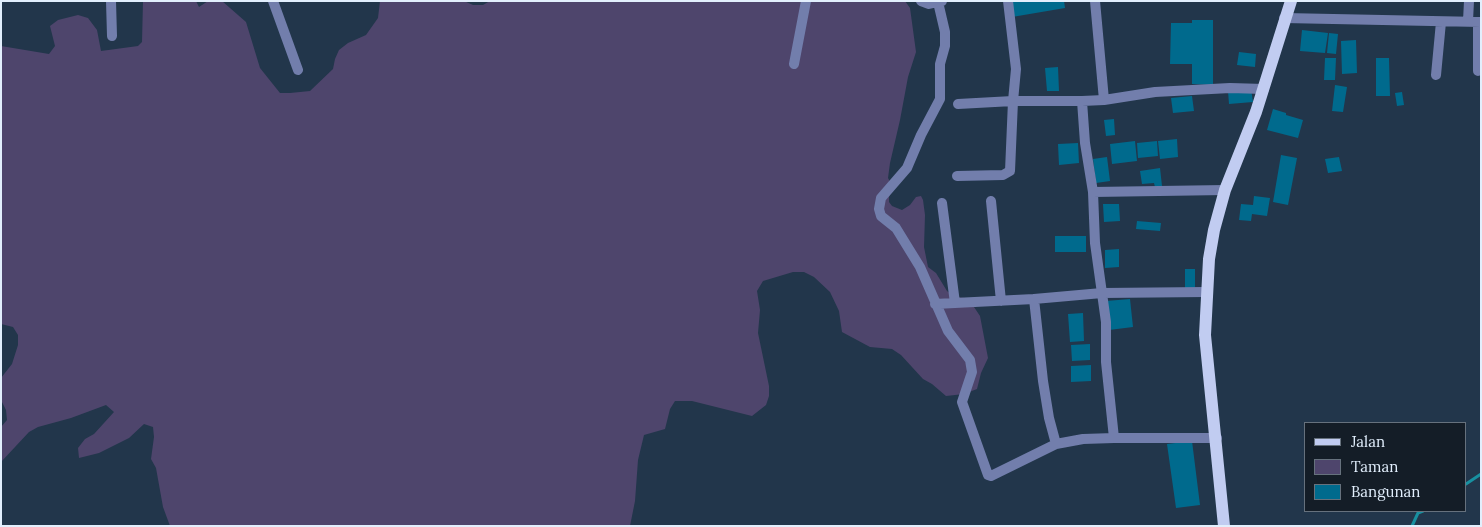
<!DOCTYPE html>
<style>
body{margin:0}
#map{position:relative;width:1482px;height:527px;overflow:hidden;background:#22364b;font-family:Lora,serif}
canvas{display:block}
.frame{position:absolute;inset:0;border:2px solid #e2effd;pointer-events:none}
.legend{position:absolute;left:1304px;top:422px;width:162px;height:90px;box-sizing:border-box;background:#141d27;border:1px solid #66717d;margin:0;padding:6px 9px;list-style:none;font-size:15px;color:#e2effd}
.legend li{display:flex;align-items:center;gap:10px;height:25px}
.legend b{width:25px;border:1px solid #66717d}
</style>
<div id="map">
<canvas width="1482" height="527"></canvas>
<div class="frame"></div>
<ul class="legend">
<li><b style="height:6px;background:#c1ccf1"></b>Jalan</li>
<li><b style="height:14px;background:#4e456c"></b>Taman</li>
<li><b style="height:14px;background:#006a8d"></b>Bangunan</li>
</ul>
</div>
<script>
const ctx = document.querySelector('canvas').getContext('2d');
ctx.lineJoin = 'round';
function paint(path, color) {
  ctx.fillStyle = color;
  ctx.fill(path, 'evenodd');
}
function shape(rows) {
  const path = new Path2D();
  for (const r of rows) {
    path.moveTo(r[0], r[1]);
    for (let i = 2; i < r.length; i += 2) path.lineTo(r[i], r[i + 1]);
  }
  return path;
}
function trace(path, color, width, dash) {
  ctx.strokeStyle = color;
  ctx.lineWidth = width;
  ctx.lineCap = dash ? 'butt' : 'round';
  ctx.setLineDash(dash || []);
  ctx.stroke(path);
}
paint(shape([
 [143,1,196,1,199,7,208,1,222,1,246,22,260,68,280,93,290,93,310,91,333,69,335,59,339,50,348,43,366,35,378,18,380,1,464,1,473,5,483,5,490,1,905,1,910,8,916,52,908,77,900,120,890,163,888,178,893,187,889,197,889,202,892,206,902,210,910,205,916,197,921,196,923,200,925,215,924,247,928,267,936,273,947,291,955,297,965,298,972,304,980,316,988,358,981,373,977,389,964,394,946,396,932,384,923,379,901,355,892,349,870,347,842,332,839,311,830,292,814,277,804,272,793,272,763,281,757,291,760,310,758,333,769,386,769,396,766,405,752,416,692,401,675,401,670,409,665,429,644,435,638,460,635,501,630,526,170,526,163,507,156,468,151,459,154,437,153,427,144,424,129,438,99,453,79,458,78,448,85,439,94,434,114,412,106,405,71,418,38,427,29,432,1,462,1,427,7,420,6,410,1,400,1,378,12,364,18,345,18,335,13,327,1,324,1,46,49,54,55,46,50,26,58,20,78,15,88,18,97,30,101,51,138,46,142,42]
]), '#4e456c');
trace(shape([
 [1466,484,1481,474],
 [1412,526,1418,513,1423,511]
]), '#1890a0', 3);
paint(shape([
 [1010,1,1064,1,1065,8,1012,17],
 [1192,20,1213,20,1213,85,1192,84,1192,64,1170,64,1171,23,1192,23],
 [1302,30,1328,33,1325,53,1300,51],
 [1329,33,1338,34,1336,54,1327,53],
 [1356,40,1357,73,1342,74,1341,41],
 [1239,52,1256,54,1255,67,1237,65],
 [1325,58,1336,58,1335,80,1324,80],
 [1376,58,1389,58,1390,96,1376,96],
 [1058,67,1059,91,1047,91,1045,68],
 [1335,85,1347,87,1343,112,1332,111],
 [1251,89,1253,102,1229,104,1228,91],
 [1402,92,1404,105,1397,106,1395,93],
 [1192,96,1194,111,1173,113,1171,98],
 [1273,109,1286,113,1286,115,1303,120,1298,138,1267,130],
 [1114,119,1115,135,1106,136,1104,120],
 [1177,139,1178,157,1160,159,1158,141],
 [1135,141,1137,161,1112,164,1110,144],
 [1157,141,1158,156,1138,158,1137,143],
 [1078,143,1079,163,1059,165,1058,144],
 [1281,155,1297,158,1288,205,1273,202],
 [1107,157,1110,181,1096,183,1093,159],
 [1339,157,1342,171,1328,173,1325,159],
 [1160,168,1162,186,1155,187,1154,183,1142,184,1140,171],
 [1254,196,1270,198,1267,216,1252,214,1251,221,1239,220,1241,204,1253,205],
 [1103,204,1119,204,1120,221,1104,222],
 [1137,221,1161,223,1160,231,1136,229],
 [1055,236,1086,236,1086,252,1055,252],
 [1119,249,1119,267,1105,268,1105,250],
 [1185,269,1195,269,1195,289,1185,289],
 [1130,299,1133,327,1109,330,1106,301],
 [1083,313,1084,341,1070,342,1068,314],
 [1090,344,1090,360,1072,361,1071,345],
 [1091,365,1091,381,1071,382,1071,366],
 [1192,441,1200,505,1176,508,1167,444]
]), '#006a8d');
trace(shape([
 [111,1,112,36],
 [273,1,298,70],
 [921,1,929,4,942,1],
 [1008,1,1016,69,1013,101,1082,101,1104,100,1155,92,1230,88,1264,89],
 [1095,1,1104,100],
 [938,2,945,32,945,46,940,64,940,99,921,135,907,168,881,198,879,209,881,216,896,228,920,267,948,331,970,360,972,372,962,402,988,475,991,476,1056,444],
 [1284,18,1481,22],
 [1468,21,1469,1],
 [1478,22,1478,71],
 [794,64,806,1],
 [1436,75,1441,22],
 [1082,101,1085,143,1093,192,1095,243,1106,322,1106,362,1114,438,1217,438],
 [957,176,1003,175,1010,171,1013,101,958,104],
 [1093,192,1225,190],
 [991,201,1001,301],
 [942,203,955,303],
 [1034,299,1043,381,1049,418,1056,444,1083,439,1114,438],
 [935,304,1034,299,1102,293,1206,292]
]), '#727eac', 10);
trace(shape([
 [1224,526,1205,335,1209,259,1214,230,1225,190,1256,112,1291,1]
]), '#c1ccf1', 12);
</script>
